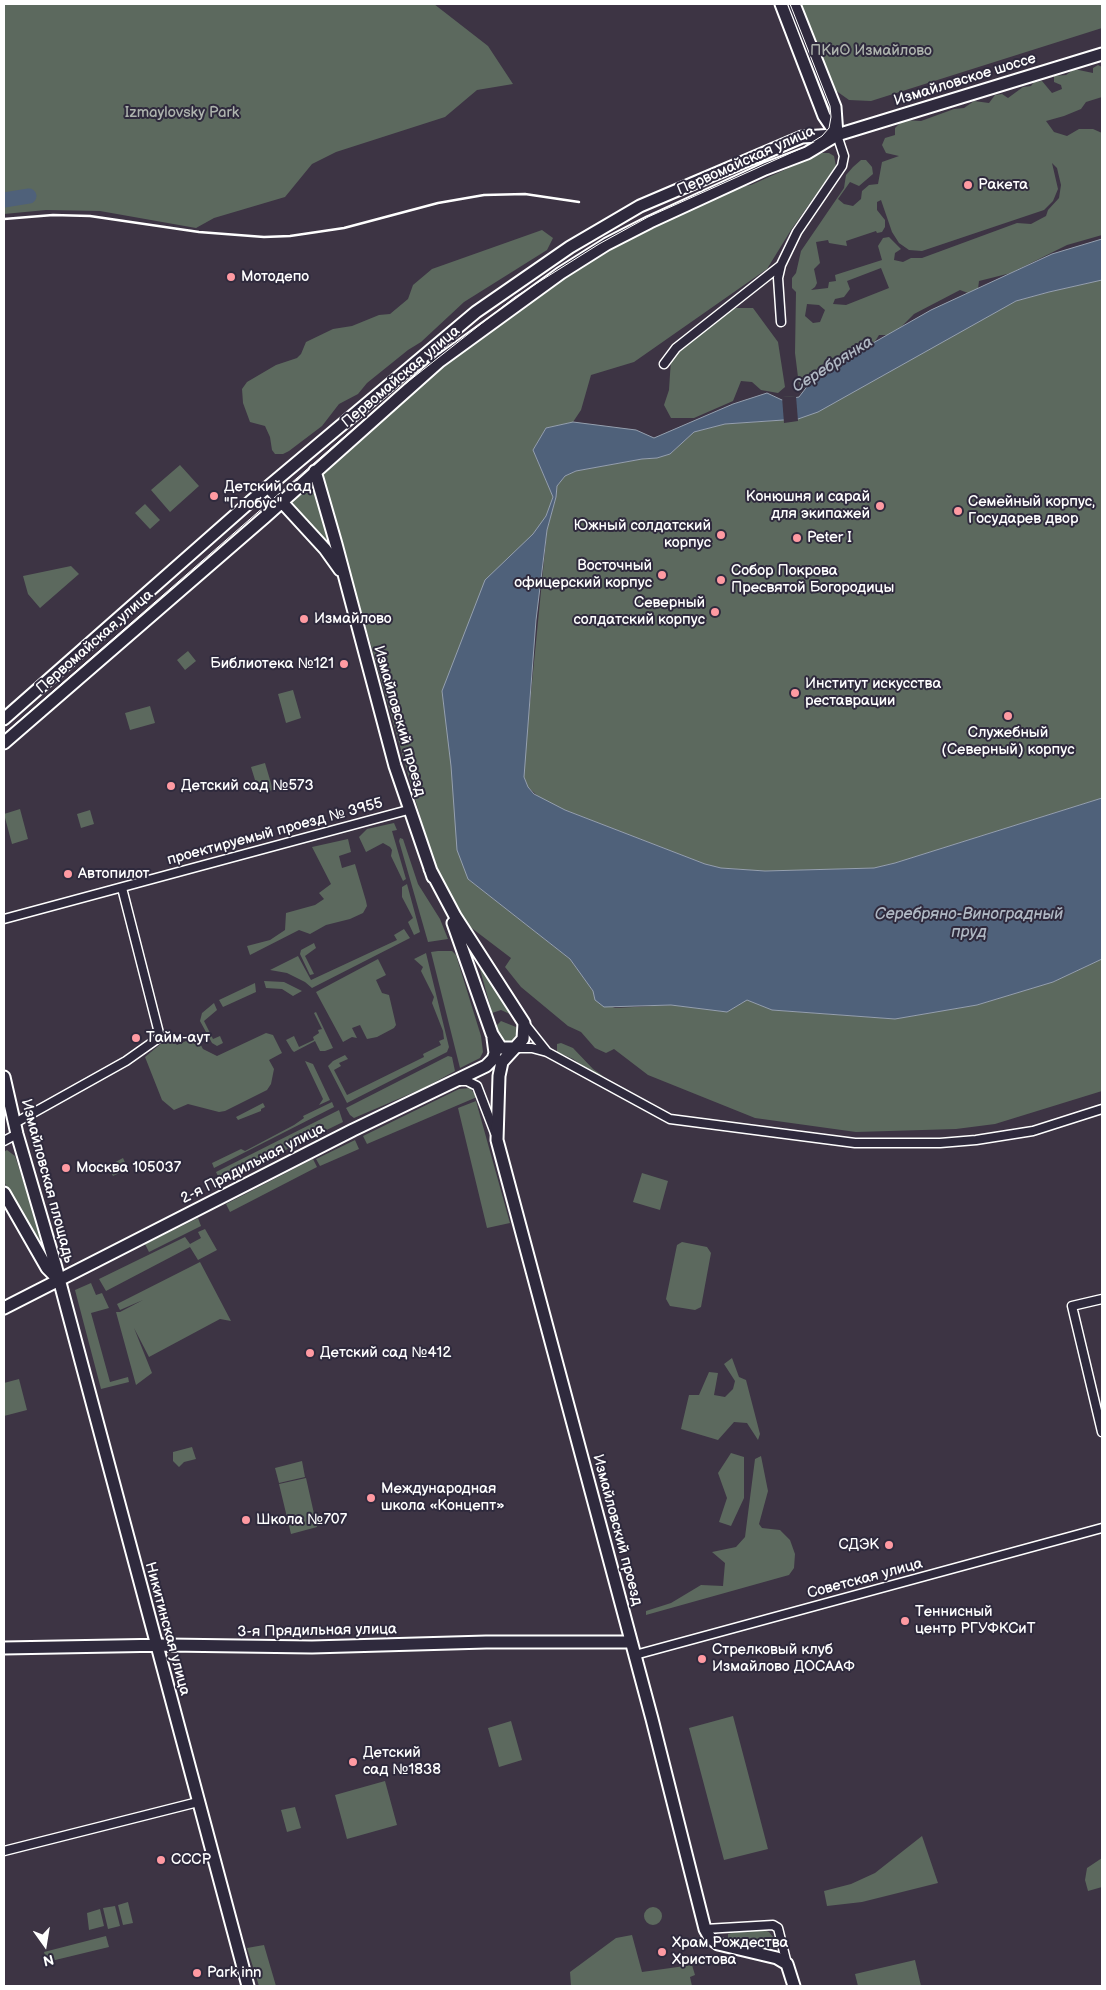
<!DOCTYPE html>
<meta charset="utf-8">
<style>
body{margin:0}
#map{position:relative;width:1106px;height:1990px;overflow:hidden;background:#3d3444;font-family:"Balsamiq Sans",sans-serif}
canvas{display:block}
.frame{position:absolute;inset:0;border:5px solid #fff;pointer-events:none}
.north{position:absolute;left:20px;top:1920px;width:50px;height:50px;-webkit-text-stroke:4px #2f2a3d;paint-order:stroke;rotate:167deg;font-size:14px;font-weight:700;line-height:20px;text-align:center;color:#fff}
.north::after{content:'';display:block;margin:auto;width:18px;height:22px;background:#fff;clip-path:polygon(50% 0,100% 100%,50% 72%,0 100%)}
</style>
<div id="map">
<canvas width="1106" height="1990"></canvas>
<div class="frame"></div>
<div class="north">N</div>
</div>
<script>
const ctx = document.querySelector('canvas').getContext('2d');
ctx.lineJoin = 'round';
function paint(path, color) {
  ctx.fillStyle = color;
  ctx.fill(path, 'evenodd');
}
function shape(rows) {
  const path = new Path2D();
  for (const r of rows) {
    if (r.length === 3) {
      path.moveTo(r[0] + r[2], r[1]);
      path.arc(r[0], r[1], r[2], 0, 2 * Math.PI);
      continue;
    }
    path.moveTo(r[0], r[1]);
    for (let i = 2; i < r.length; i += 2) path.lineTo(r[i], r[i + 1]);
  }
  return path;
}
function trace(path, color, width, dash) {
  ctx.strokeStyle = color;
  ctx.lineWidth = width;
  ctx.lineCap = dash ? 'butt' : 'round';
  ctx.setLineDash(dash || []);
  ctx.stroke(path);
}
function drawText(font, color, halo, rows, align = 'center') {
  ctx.font = font + ' "Balsamiq Sans",sans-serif';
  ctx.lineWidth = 4;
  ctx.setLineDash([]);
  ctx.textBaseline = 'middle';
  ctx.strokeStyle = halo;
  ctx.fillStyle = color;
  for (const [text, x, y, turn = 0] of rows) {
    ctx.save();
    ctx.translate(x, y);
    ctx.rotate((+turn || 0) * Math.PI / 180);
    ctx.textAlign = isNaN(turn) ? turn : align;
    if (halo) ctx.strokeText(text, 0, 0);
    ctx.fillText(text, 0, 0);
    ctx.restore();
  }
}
paint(shape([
 [4,4,434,4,488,46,513,84,477,90,445,117,336,152,312,164,285,197,214,218,196,228,100,211,46,210,4,214],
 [801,4,1102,4,1102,28,871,101,849,100,835,90],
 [1098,65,1102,67,1102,97,1086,102,1081,109,1064,116,1046,121,1054,132,1067,136,1079,129,1093,129,1102,133,1102,235,1067,245,1011,273,979,281,978,289,968,293,960,290,914,314,900,328,888,335,879,335,874,343,856,353,839,358,832,367,815,376,800,393,795,353,796,292,792,288,792,278,796,273,801,251,844,188,846,175,853,167,861,160,866,160,872,167,873,174,859,186,850,182,838,199,844,204,853,206,861,199,862,191,869,185,878,184,882,162,899,156,886,153,882,145,885,138,895,135,895,128,903,120,921,121,954,109,964,108,974,101,989,103,995,95,1002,94,1008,98,1023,87,1031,86,1034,82,1042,81,1052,93,1062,89,1061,85,1054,82,1054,76,1066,75,1074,69,1093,73,1093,68],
 [1052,163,1057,168,1061,185,1059,198,1048,210,1046,216,1031,224,1017,223,922,258,911,258,903,262,894,260,895,253,901,249,889,237,883,238,878,246,882,260,835,275,836,281,829,282,828,288,811,290,815,287,817,283,814,269,820,263,816,242,828,240,829,243,847,246,846,241,876,231,877,233,882,232,885,227,885,220,877,210,877,202,881,200,892,232,899,243,909,250,922,251,1044,210,1053,201,1058,189],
 [881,268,889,288,846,305,833,304,835,299,844,297,850,289,847,281],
 [807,304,819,305,825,310,820,322,813,323,805,316],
 [822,153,829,153,834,156,836,166,791,230,767,269,634,362,591,375,581,410,573,422,546,428,533,450,553,497,546,517,533,534,442,691,468,879,570,959,593,991,595,1000,615,1008,671,1005,727,1012,747,1000,772,1010,895,1019,977,1005,1053,982,1102,959,1102,1091,995,1124,956,1129,856,1132,755,1118,648,1075,614,1049,606,1053,595,1048,581,1032,568,1026,521,987,505,967,511,958,465,923,446,894,428,844,323,478,323,472,326,466,445,364,597,255,676,212,733,188,751,185],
 [542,230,553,238,547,250,464,302,421,342,408,350,367,383,358,394,339,404,322,426,289,451,283,454,275,454,272,450,270,437,265,426,250,422,243,403,242,389,247,382,276,365,297,358,301,354,306,342,333,329,352,326,379,315,390,314,408,299,413,285,432,269],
 [1102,280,1102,798,895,863,874,868,765,871,721,868,705,864,565,810,542,800,528,787,524,777,524,764,547,530,556,497,557,486,565,476,576,471,642,459,657,458,670,454,694,432,725,424,784,420,782,397,796,396,798,419,1016,301,1049,292],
 [736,308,753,308,778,342,785,387,778,393,761,390,752,382,741,381,733,401,694,418,671,418,664,405,669,390,671,359,684,344,720,316],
 [180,465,199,486,170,512,151,490],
 [309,483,314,486,332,544,330,546,295,507,292,501,292,497],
 [145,504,160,520,150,529,135,513],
 [71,566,79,574,40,608,28,594,23,576],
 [188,651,196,661,185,670,177,660],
 [293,690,301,718,286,723,278,694],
 [150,706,155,723,130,730,125,713],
 [265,763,273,790,259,793,251,767],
 [20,809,28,839,12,844,4,814],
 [90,810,94,824,81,828,77,814],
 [394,823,397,830,392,831,406,879,403,881,391,856,392,850,390,847,383,843,366,852,359,837,367,829],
 [400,838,403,839,418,884,440,919,448,939,428,942,399,841],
 [348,839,351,852,339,856,342,868,355,864,366,901,367,906,363,913,350,919,326,925,310,934,299,930,250,955,247,946,270,940,285,930,286,913,315,905,324,899,319,893,331,884,312,847],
 [407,884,420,932,414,935,408,922,413,918,402,897,402,887],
 [404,929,410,938,312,988,305,982,287,973,270,970,298,956,311,980,397,940,394,935],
 [314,943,316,948,305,956,314,974,310,975,300,954,301,950],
 [438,951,452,951,456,955,481,1036,483,1052,480,1058,460,1068,431,952],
 [426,953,449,1047,447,1052,347,1103,328,1066,333,1061,345,1055,348,1059,339,1063,341,1066,334,1070,347,1095,424,1057,423,1054,441,1045,439,1041,444,1039,443,1031,432,1003,434,997,421,971,423,967,414,959],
 [378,959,386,975,376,980,382,993,389,995,396,1025,394,1028,377,1037,367,1039,360,1025,352,1028,357,1038,352,1037,343,1042,316,992],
 [478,962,510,1009,512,1015,501,1010,492,1013],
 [264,981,284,982,302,991,293,996,282,989,266,988],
 [255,983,256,992,223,1007,219,1000],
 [214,1003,217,1010,204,1021,213,1039,220,1036,223,1043,217,1046,212,1043,200,1021,202,1013],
 [316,1012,333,1048,325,1051,320,1051,315,1041,294,1052,292,1050,286,1040,294,1036,299,1047,314,1040,313,1037,319,1033,318,1030,322,1029,314,1013],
 [501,1021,516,1027,518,1033,514,1043,501,1043,495,1027],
 [266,1033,273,1035,282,1053,269,1060,274,1069,271,1084,267,1090,225,1111,219,1112,188,1104,174,1110,162,1100,145,1057,169,1037,177,1045,193,1038,198,1040,203,1049,217,1056],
 [561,1043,573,1048,593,1069,603,1076,595,1075,573,1059,557,1052,557,1044],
 [448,1056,452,1057,455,1071,426,1087,354,1118,350,1115,346,1108],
 [305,1061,313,1064,330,1100,319,1105,323,1099],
 [470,1088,477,1097,367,1144,363,1136,459,1089],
 [476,1101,510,1223,487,1228,458,1108],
 [332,1102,334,1107,214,1168,212,1163,241,1149,245,1151,294,1125,304,1118,303,1116],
 [263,1103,265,1107,261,1109,261,1111,238,1120,236,1117],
 [339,1110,343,1122,259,1163,257,1162,222,1182,219,1178,216,1172],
 [355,1140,359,1149,320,1166,316,1159],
 [7,1150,15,1156,44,1244,43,1246,4,1182,4,1152],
 [123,1158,128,1169,113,1176,108,1166],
 [313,1159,317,1167,230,1212,226,1204],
 [642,1173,668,1181,660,1210,633,1202],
 [198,1218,201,1226,149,1252,145,1244],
 [205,1229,217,1250,198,1260,190,1247,106,1291,99,1279,185,1237,190,1244,201,1238,198,1232],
 [682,1242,707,1247,711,1253,701,1307,695,1310,670,1306,666,1299,677,1245],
 [200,1262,231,1321,220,1319,149,1357,134,1328,152,1373,136,1385,116,1312,120,1312,143,1300,120,1310,117,1304],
 [91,1283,96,1295,102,1293,109,1308,91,1313,110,1382,128,1377,129,1382,101,1389,75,1290],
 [732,1358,739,1377,746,1380,760,1434,758,1440,747,1423,734,1422,718,1440,681,1429,689,1395,699,1395,709,1372,718,1373,714,1395,725,1397,733,1389,735,1381,724,1364],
 [19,1379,27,1410,4,1416,4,1383],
 [192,1447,196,1459,184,1462,179,1467,173,1461,173,1452],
 [731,1453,744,1457,744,1498,731,1526,719,1522,727,1498,718,1473],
 [761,1456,768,1491,759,1524,762,1528,780,1530,790,1540,795,1554,794,1568,789,1575,646,1615,646,1611,671,1603,701,1585,723,1586,725,1563,712,1552,736,1547,745,1537,755,1459],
 [302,1461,305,1477,279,1483,275,1468],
 [306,1478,317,1527,291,1534,279,1484],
 [733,1716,768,1849,724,1860,689,1728],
 [511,1721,522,1760,499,1767,488,1728],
 [385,1781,397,1825,347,1839,335,1795],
 [295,1807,301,1828,287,1832,281,1810],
 [922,1836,938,1883,862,1902,827,1906,824,1891,851,1884,875,1873],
 [1102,1858,1102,1887,1088,1891,1085,1880,1087,1868],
 [128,1902,133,1923,123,1925,118,1905],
 [115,1906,120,1926,108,1929,103,1908],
 [653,1916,9],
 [100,1909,104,1926,89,1930,87,1913],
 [759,1928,769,1932,773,1937,774,1945,771,1948,764,1948,752,1941,738,1943,728,1939,728,1934,731,1933],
 [632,1935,642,1972,692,1965,695,1975,690,1977,692,1986,571,1986,570,1972,616,1938],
 [106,1936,109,1947,47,1962,44,1952],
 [264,1945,276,1986,259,1986,247,1948],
 [915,1960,921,1986,858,1986,855,1974]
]), '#5c695e');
const water = shape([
 [1102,239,1102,280,1049,292,1016,301,818,412,798,419,725,424,694,432,670,454,657,458,642,459,576,471,565,476,557,486,556,497,547,530,536,620,524,777,528,787,534,794,565,810,705,864,721,868,765,871,874,868,895,863,1102,798,1102,959,1053,982,977,1005,895,1019,772,1010,747,1000,727,1012,671,1005,604,1007,595,1000,593,991,570,959,468,879,457,850,451,766,442,691,485,580,533,534,546,516,553,497,533,450,546,428,573,422,636,430,654,438,733,404,767,393,782,400,799,397,815,376,931,310,1052,254,1102,239]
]);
paint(water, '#4f617a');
trace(water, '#95a0af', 1);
paint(shape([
 [796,396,798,421,784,423,782,397]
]), '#3d3444');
trace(shape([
 [4,200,29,196]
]), '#4f617a', 15);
const street = shape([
 [781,322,778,278,781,265,797,232,842,166,844,156,837,135],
 [664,364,676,348,780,266],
 [4,919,408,810],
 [524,1023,547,1052],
 [515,1048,532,1048,547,1052,670,1119,855,1143,940,1143,976,1140,1033,1131,1102,1109],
 [458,1081,467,1081,477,1086,495,1133],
 [15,1123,126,1061,160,1037,122,888],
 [4,1141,17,1134],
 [1102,1299,1072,1306,1102,1432],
 [635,1655,1102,1528],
 [4,1851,198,1802],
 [705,1929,773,1925,778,1928,787,1964]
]);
const secondary = shape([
 [781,4,824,116,837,135],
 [794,4,835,107,837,135],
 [315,471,336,544,395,766,433,877],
 [269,488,325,549,340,570],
 [4,719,250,502,476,312,570,247,640,206,802,137,835,135],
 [4,743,265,517,440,361,561,273,607,244,650,222,765,169,807,153,837,135,1102,54],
 [430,869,455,916,524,1023,523,1039,502,1062,499,1076,497,1140,652,1719,705,1929,710,1938,718,1944,777,1958,787,1964,794,1986],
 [453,923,492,1034,501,1048,515,1048],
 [4,1077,17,1134,55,1264,248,1986],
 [4,1193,47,1268,59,1280],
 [4,1308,353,1130,486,1066,493,1059,495,1053,493,1038],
 [4,1648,168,1645,312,1647,486,1642,631,1642]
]);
trace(street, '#fff', 11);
trace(secondary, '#fff', 15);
trace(street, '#2f2a3d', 8);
trace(secondary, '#2f2a3d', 11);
trace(shape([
 [4,734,400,388,515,297,599,244,648,217,804,147,822,136,829,128,831,117,830,106,790,4]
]), '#fff', 1);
trace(shape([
 [4,219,53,215,90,216,199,232,264,237,290,236,344,228,438,203,484,195,525,194,579,202]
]), '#fff', 2.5);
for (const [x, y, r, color] of [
 [968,185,5,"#ff9aa2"],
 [231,277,5,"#ff9aa2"],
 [214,496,5,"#ff9aa2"],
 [880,506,5,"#ff9aa2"],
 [958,511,5,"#ff9aa2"],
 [721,535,5,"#ff9aa2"],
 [797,538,5,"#ff9aa2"],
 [662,575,5,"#ff9aa2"],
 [721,580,5,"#ff9aa2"],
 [715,612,5,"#ff9aa2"],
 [304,619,5,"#ff9aa2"],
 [344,664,5,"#ff9aa2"],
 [795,693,5,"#ff9aa2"],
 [1008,716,5,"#ff9aa2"],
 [171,786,5,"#ff9aa2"],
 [68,874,5,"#ff9aa2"],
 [136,1038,5,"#ff9aa2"],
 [66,1168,5,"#ff9aa2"],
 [310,1353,5,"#ff9aa2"],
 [371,1498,5,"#ff9aa2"],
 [246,1520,5,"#ff9aa2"],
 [889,1545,5,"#ff9aa2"],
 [905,1621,5,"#ff9aa2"],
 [702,1659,5,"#ff9aa2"],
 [353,1762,5,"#ff9aa2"],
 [161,1860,5,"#ff9aa2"],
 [662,1952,5,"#ff9aa2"],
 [197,1973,5,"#ff9aa2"]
]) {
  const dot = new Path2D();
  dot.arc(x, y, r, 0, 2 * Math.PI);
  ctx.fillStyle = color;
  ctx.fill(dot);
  trace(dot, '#2f2a3d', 2);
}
drawText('15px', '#aeb4ae', '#2f2a3d', [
 ["ПКиО Измайлово",871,51],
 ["Izmaylovsky Park",182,113]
]);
drawText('15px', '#fff', '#2f2a3d', [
 ["Измайловское шоссе",965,80,-17],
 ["Первомайская улица",746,161,-24],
 ["Первомайская улица",401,377,-40],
 ["Первомайская улица",95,642,-41],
 ["Измайловский проезд",399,721,74],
 ["проектируемый проезд № 3955",275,832,-15],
 ["2-я Прядильная улица",253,1164,-27],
 ["Измайловская площадь",47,1181,75],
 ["Измайловский проезд",617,1530,75],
 ["Советская улица",865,1579,-15],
 ["Никитинская улица",167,1629,75],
 ["3-я Прядильная улица",317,1631,-1]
]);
drawText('15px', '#fff', '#2f2a3d', [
 ["Ракета",978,185],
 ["Мотодепо",241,277],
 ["Детский сад",224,487],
 ["\"Глобус\"",224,504],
 ["Конюшня и сарай",870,497,"right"],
 ["для экипажей",870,514,"right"],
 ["Семейный корпус,",968,502],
 ["Государев двор",968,519],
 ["Южный солдатский",711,526,"right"],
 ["корпус",711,543,"right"],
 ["Peter I",807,538],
 ["Восточный",652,566,"right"],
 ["офицерский корпус",652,583,"right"],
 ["Собор Покрова",731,571],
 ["Пресвятой Богородицы",731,588],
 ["Северный",705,603,"right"],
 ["солдатский корпус",705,620,"right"],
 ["Измайлово",314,619],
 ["Библиотека №121",334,664,"right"],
 ["Институт искусства",805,684],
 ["реставрации",805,701],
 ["Служебный",1008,733,"center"],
 ["(Северный) корпус",1008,750,"center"],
 ["Детский сад №573",181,786],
 ["Автопилот",78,874],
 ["Тайм-аут",146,1038],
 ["Москва 105037",76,1168],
 ["Детский сад №412",320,1353],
 ["Международная",381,1489],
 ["школа «Концепт»",381,1506],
 ["Школа №707",256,1520],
 ["СДЭК",879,1545,"right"],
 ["Теннисный",915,1612],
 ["центр РГУФКСиТ",915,1629],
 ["Стрелковый клуб",712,1650],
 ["Измайлово ДОСААФ",712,1667],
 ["Детский",363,1753],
 ["сад №1838",363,1770],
 ["СССР",171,1860],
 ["Храм Рождества",672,1943],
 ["Христова",672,1960],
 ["Park inn",207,1973]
], 'left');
drawText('italic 16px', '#b0b8c3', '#2f2a3d', [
 ["Серебрянка",833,365,-32],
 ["Серебряно-Виноградный",969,915],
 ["пруд",969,933]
]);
</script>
